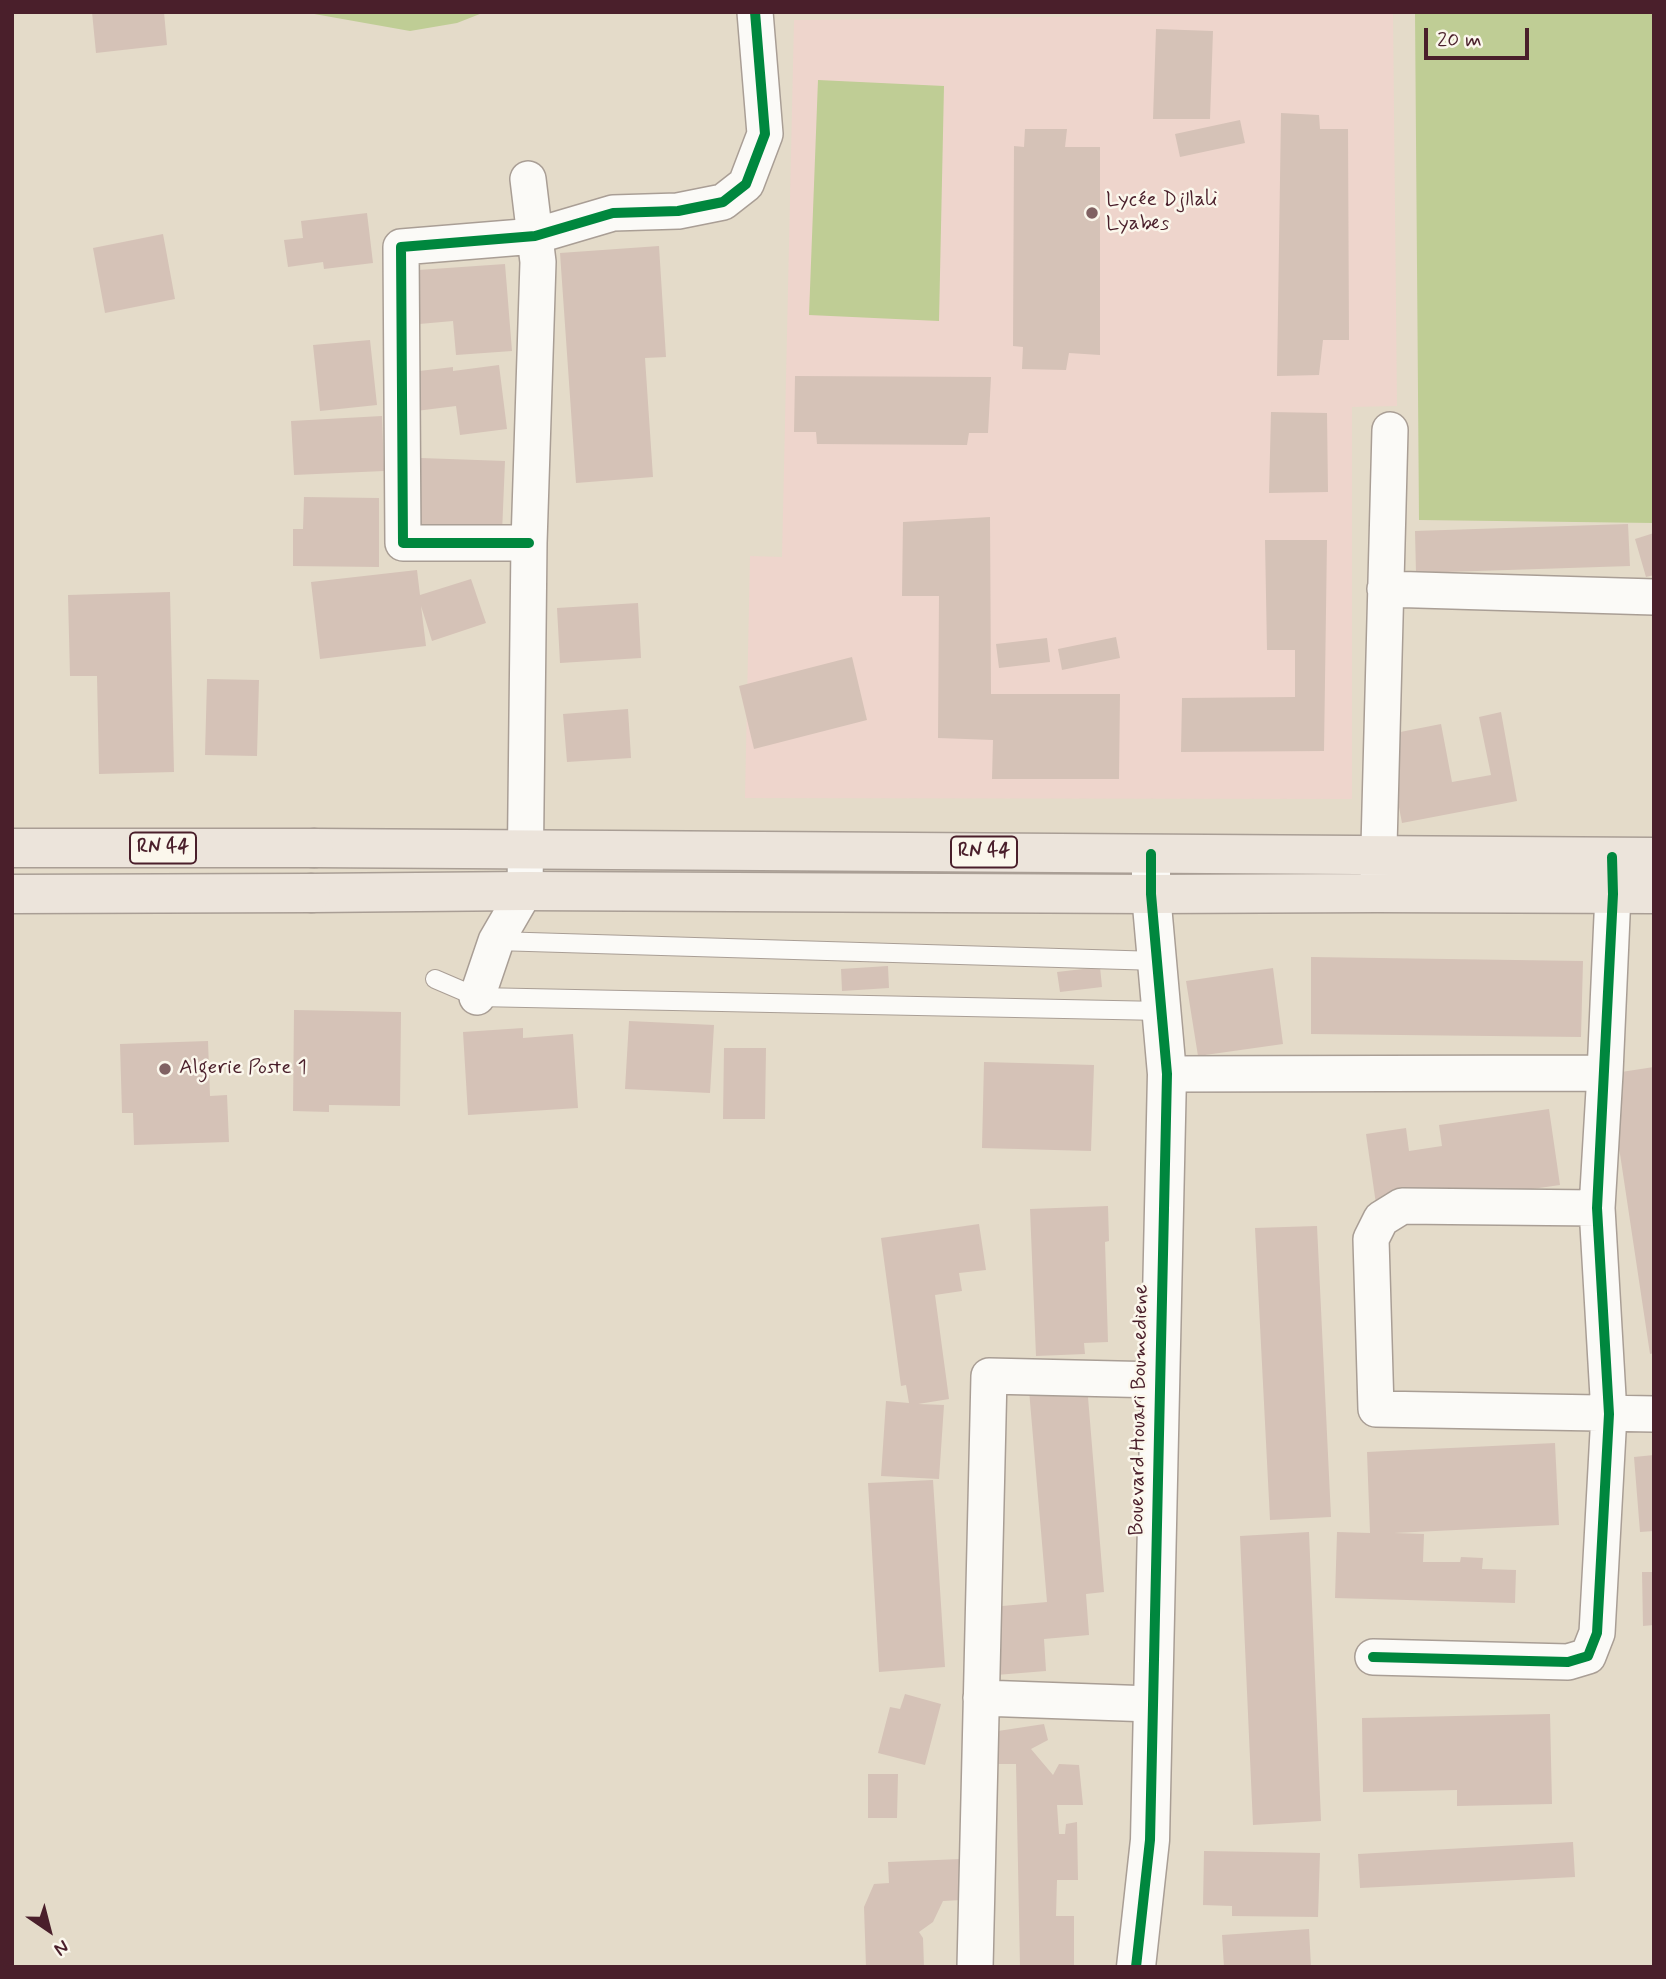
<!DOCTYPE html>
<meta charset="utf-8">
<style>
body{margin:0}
#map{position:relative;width:1666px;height:1979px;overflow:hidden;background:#e4dbc9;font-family:Mynerve,sans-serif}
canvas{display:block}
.frame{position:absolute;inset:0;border:14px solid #4a1f2b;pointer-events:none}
.north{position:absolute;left:14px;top:1895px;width:70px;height:70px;-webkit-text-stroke:5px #fbf7ec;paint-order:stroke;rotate:145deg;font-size:19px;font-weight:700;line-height:28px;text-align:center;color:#4a1f2b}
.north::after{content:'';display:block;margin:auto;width:24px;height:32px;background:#4a1f2b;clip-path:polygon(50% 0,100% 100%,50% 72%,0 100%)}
.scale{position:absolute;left:1424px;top:28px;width:105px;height:32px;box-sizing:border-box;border:4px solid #4a1f2b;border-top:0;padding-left:9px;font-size:21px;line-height:24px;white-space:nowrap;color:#4a1f2b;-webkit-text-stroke:5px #fbf7ec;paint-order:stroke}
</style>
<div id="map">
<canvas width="1666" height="1979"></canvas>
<div class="frame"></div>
<div class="north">N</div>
<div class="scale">20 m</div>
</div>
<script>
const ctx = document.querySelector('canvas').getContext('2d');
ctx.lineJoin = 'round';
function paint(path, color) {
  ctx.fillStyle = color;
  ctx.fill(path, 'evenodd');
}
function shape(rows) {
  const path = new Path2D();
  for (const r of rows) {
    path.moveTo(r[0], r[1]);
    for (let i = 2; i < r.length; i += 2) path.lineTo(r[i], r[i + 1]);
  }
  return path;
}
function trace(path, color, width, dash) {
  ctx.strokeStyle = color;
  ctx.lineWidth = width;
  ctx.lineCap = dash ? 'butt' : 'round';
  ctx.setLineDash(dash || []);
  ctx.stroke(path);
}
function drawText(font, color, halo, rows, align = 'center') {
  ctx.font = font + ' Mynerve,sans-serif';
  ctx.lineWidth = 5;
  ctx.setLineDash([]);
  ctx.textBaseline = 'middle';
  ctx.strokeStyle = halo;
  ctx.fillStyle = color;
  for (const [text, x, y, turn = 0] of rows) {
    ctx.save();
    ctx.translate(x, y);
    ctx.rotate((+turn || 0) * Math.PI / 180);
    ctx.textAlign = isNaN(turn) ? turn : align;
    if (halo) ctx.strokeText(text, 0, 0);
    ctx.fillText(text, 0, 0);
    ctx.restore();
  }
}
paint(shape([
 [1393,13,1397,406,1352,407,1352,799,745,798,750,556,782,557,794,20]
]), '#eed5cc');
paint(shape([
 [303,12,485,12,457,23,410,31],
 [1415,12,1654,12,1654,523,1419,520],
 [818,80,944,86,939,321,809,315]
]), '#bfcd95');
paint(shape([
 [92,12,164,12,167,45,96,53],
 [1156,29,1213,31,1210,119,1153,119],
 [1281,113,1319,115,1320,129,1348,129,1349,340,1323,340,1319,375,1277,376],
 [1240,120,1245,143,1180,157,1175,134],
 [1025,129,1067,129,1065,147,1100,147,1100,355,1069,353,1066,370,1022,369,1023,347,1013,346,1014,146,1024,147],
 [367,213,373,263,324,269,323,262,288,267,284,240,303,238,301,221],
 [163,234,175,299,105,313,93,248],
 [659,246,666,357,645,358,653,477,576,483,560,253],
 [505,264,512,351,456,355,453,321,408,325,404,271],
 [370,340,377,405,320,411,313,345],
 [499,365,507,429,460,435,456,406,416,411,411,372,453,367,453,371],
 [795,376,991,377,988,433,969,433,967,445,817,444,816,432,794,432],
 [1271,412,1327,413,1328,492,1269,493],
 [382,416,384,471,294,475,291,421],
 [421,458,505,461,502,533,418,530],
 [304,497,379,498,379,567,293,566,293,529,303,529],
 [990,517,991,694,1120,694,1119,779,992,779,993,740,938,738,939,596,902,596,903,522],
 [1628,524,1630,566,1416,573,1415,531],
 [1654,533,1654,575,1646,577,1635,539],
 [1265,540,1327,540,1324,751,1181,752,1182,698,1295,697,1295,650,1267,650],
 [417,570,420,595,471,579,486,623,432,641,421,606,426,646,320,659,311,582],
 [170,592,174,772,99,774,97,676,70,676,68,595],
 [638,603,641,658,560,663,557,608],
 [1116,637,1120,658,1062,670,1058,649],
 [1047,638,1050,662,999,668,996,644],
 [852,657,867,720,754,749,739,686],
 [207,679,259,680,257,756,205,755],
 [628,709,631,758,567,762,563,714],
 [1501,712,1517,801,1402,823,1385,735,1441,724,1452,782,1491,775,1479,717],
 [1311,957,1583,961,1581,1037,1311,1034],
 [888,966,889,988,842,991,841,969],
 [1100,967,1102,987,1060,992,1057,972],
 [1273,968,1283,1044,1198,1056,1186,981],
 [294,1010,401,1012,400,1106,329,1105,329,1112,293,1111],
 [629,1021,714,1025,710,1093,625,1089],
 [523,1028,523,1038,573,1034,578,1108,468,1115,463,1032],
 [208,1041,210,1096,227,1095,229,1142,134,1145,133,1113,122,1113,120,1044],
 [724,1048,766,1048,765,1119,723,1119],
 [984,1062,1094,1065,1091,1151,982,1148],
 [1654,1067,1654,1353,1650,1354,1608,1074],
 [1549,1109,1560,1185,1377,1211,1366,1134,1406,1128,1409,1151,1442,1146,1439,1125],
 [1108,1206,1109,1241,1105,1242,1108,1342,1084,1343,1085,1354,1036,1356,1030,1209],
 [979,1224,986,1270,959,1273,962,1291,935,1295,949,1399,918,1404,944,1405,939,1479,881,1476,886,1401,909,1403,906,1385,901,1386,881,1238],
 [1317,1226,1331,1517,1270,1520,1255,1228],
 [1087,1385,1104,1592,1086,1594,1089,1635,1044,1639,1046,1671,996,1675,991,1607,1047,1602,1029,1390],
 [1555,1443,1559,1525,1394,1533,1424,1534,1423,1562,1460,1562,1461,1557,1483,1558,1482,1569,1516,1570,1515,1603,1335,1598,1337,1532,1370,1533,1367,1452],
 [1654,1455,1654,1531,1640,1532,1634,1457],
 [933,1480,945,1667,879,1672,868,1483],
 [1309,1532,1321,1821,1253,1825,1240,1536],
 [1642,1572,1654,1572,1654,1625,1643,1626],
 [905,1694,941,1704,925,1765,878,1753,890,1707,900,1709],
 [1550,1714,1552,1804,1457,1806,1457,1790,1363,1792,1362,1718],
 [1044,1724,1048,1740,1031,1749,1053,1775,1059,1764,1079,1765,1083,1805,1057,1805,1059,1834,1065,1834,1066,1824,1077,1822,1078,1880,1057,1880,1056,1916,1074,1916,1074,1967,1020,1967,1016,1764,996,1764,998,1731],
 [868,1774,898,1774,897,1818,868,1818],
 [1573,1842,1575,1877,1360,1888,1358,1854],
 [1204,1851,1320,1853,1318,1917,1232,1916,1232,1906,1203,1905],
 [961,1859,962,1900,943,1901,933,1922,919,1932,923,1938,924,1967,866,1967,864,1907,874,1884,889,1883,888,1862],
 [1309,1929,1311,1967,1224,1967,1222,1935]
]), '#d5c2b7');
const service = shape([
 [496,941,1158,961],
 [435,979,477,997,1162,1011]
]);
const minor = shape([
 [529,543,403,543,401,247,535,236,613,213,678,211,723,202,746,184,765,134,755,12],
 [1385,589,1654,597],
 [1378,884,1390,430],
 [477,997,496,941,525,891,529,543,538,262,528,179],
 [1167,1074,1605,1073],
 [1597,1208,1402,1206,1381,1219,1371,1239,1376,1409,1654,1414],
 [1373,1657,1568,1662,1588,1656,1597,1633,1609,1414,1597,1208,1605,1073,1613,894,1612,866],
 [981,1698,1152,1704],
 [975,1967,989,1376,1160,1380]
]);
const tertiary = shape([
 [1136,1967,1150,1840,1167,1074,1151,894,1151,861]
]);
const primary = shape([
 [314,848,1654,857],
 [311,893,525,891,1151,894,1377,893,1654,894]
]);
const trunk = shape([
 [12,848,314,848],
 [12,894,311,893]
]);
trace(service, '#a99e95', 20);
trace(minor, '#a99e95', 38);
trace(tertiary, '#a99e95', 41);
trace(primary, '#a99e95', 41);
trace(trunk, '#a99e95', 41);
trace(service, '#fbfaf7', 18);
trace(minor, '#fbfaf7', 35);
trace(tertiary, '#fbfaf7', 38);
trace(primary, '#ece4db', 38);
trace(trunk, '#ece4db', 38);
trace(shape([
 [529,543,403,543,401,247,535,236,613,213,678,211,723,202,746,184,765,134,755,12],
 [1373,1657,1568,1662,1588,1656,1597,1633,1609,1414,1597,1208,1613,894,1612,857],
 [1136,1967,1150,1840,1167,1074,1151,894,1151,854]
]), '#00873e', 10);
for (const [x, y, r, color] of [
 [1092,213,7,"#806162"],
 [165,1069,7,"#806162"]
]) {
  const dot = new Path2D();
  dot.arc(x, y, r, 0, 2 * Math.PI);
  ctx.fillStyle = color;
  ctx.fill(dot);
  trace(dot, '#fbf7ec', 2.5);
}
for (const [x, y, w] of [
 [163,848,66],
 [984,852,66]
]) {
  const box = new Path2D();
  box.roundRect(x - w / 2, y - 15.5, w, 31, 5);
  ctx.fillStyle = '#fbf7ec';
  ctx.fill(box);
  trace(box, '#4a1f2b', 2);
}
drawText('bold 19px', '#4a1f2b', null, [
 ["RN 44",163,848],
 ["RN 44",984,852]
]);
drawText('21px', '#4a1f2b', '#fbf7ec', [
 ["Lycée Djllali",1106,201],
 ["Lyabes",1106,225],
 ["Algerie Poste 1",179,1069]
], 'left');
drawText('21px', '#4a1f2b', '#fbf7ec', [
 ["Bouevard Houari Boumediene",1140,1410,-89]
]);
</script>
